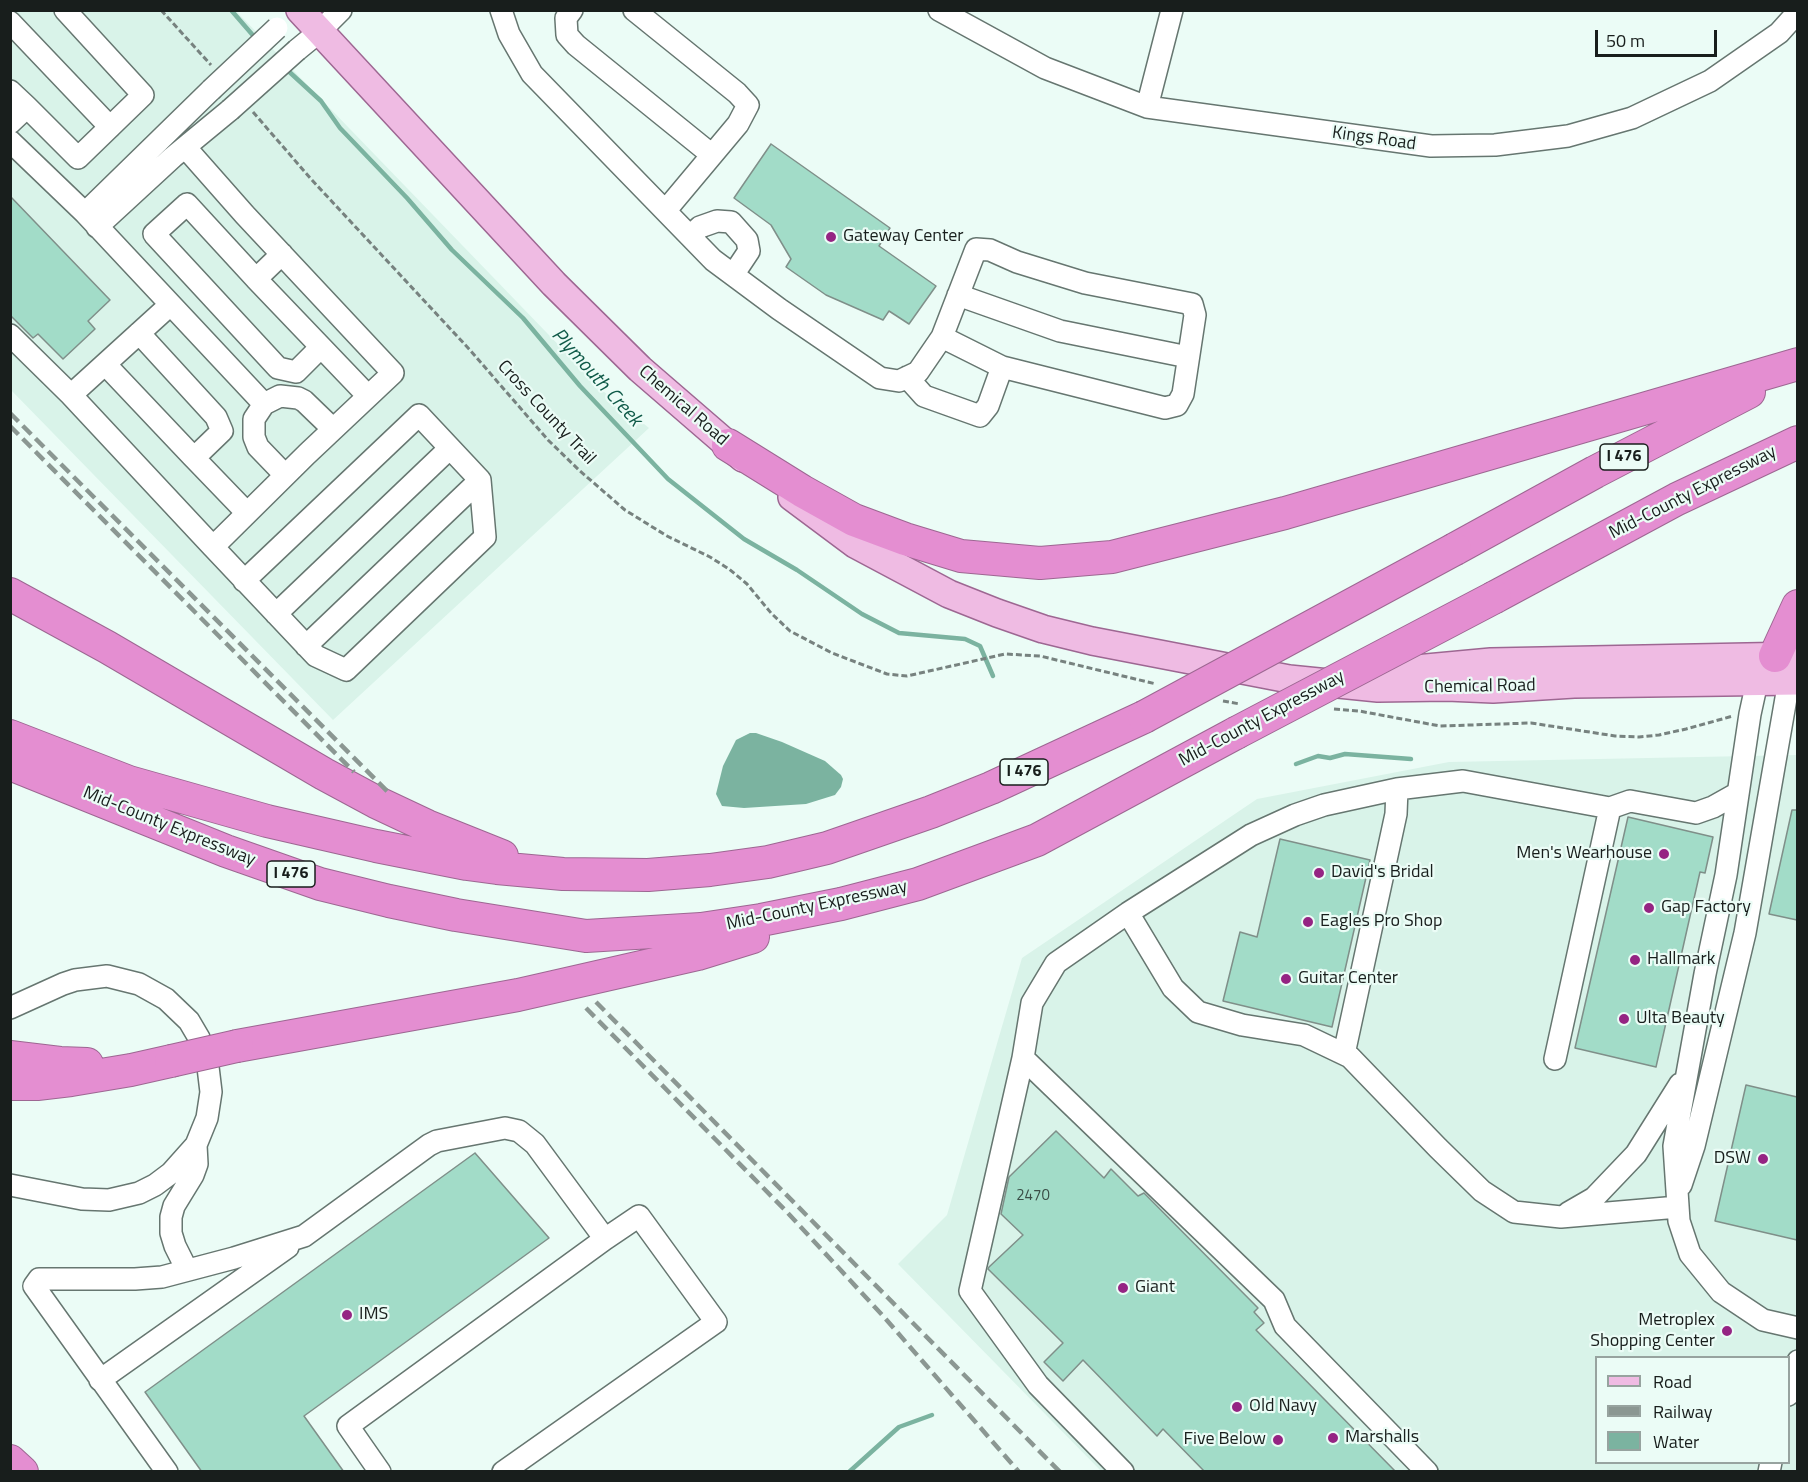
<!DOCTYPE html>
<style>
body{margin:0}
#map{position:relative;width:1808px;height:1482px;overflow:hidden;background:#ebfcf6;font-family:"Titillium Web",sans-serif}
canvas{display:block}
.frame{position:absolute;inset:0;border:12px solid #181e1c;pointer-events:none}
.legend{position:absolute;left:1595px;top:1356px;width:195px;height:108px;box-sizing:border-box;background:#ebfcf6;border:2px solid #97a39f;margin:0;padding:8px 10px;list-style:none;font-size:18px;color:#181e1c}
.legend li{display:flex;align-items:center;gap:12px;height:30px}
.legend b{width:30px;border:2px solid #97a39f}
.scale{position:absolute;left:1595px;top:30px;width:122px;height:27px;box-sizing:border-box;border:3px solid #181e1c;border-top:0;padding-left:8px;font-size:18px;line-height:21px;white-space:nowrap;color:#181e1c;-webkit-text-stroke:4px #ebfcf6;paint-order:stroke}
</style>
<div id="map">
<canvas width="1808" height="1482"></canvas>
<div class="frame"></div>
<ul class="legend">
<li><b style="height:8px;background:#efbbe3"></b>Road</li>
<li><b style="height:8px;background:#8b9792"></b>Railway</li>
<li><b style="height:16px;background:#7bb3a0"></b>Water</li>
</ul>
<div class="scale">50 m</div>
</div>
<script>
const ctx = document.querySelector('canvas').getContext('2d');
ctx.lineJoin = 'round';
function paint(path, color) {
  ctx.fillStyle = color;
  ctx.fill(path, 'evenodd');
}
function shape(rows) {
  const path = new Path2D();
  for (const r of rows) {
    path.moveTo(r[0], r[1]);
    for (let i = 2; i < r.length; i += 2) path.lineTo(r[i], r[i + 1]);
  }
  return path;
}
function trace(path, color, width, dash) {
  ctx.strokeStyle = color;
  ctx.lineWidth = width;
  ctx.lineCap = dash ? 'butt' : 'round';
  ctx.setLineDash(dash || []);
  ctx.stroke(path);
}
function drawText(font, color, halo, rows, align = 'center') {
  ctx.font = font + ' "Titillium Web",sans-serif';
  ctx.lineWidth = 4.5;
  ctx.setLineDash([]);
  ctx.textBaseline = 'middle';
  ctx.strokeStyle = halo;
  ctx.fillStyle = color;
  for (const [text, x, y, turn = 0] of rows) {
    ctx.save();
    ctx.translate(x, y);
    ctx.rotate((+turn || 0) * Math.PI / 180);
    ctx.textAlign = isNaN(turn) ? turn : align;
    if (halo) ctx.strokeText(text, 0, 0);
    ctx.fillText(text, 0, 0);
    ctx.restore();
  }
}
paint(shape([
 [11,11,236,11,603,391,649,428,333,720,11,390],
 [1797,755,1797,1471,1101,1471,898,1264,947,1215,1022,958,1257,799,1449,762],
 [1596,1358,1788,1358,1788,1462,1596,1462]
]), '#d9f3e9');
paint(shape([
 [750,733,756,733,782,742,825,761,841,775,843,779,841,787,835,795,806,804,744,808,722,806,716,794,723,766,736,740]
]), '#7bb3a0');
trace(shape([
 [231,10,257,40],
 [284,67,321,101,340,128,407,198,452,250,523,318,580,386,668,479,744,539,797,570,862,614,899,633,965,639,980,646,993,676],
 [1296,764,1318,756,1330,758,1345,754,1411,759],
 [849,1472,899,1427,932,1415]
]), '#7bb3a0', 4.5);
const building = shape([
 [771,144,890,228,879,246,936,286,909,324,889,311,883,320,842,302,826,295,786,267,791,259,771,225,734,198,771,144],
 [10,196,110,300,88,321,95,329,63,359,38,334,33,338,10,315,10,196],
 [1792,810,1797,810,1797,920,1769,914,1792,810],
 [1628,817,1713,837,1705,873,1700,872,1656,1067,1575,1048,1628,817],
 [1280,839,1370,860,1332,1027,1223,1001,1240,932,1257,937,1280,839],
 [1746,1085,1797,1097,1797,1240,1715,1221,1746,1085],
 [1056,1131,1104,1178,1111,1169,1138,1196,1144,1193,1258,1308,1254,1312,1264,1323,1256,1330,1396,1472,1205,1472,1163,1429,1157,1436,1083,1360,1063,1381,1044,1362,1063,1343,988,1269,989,1267,1023,1235,1001,1214,1009,1177,1056,1131],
 [475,1153,549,1238,304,1416,344,1472,202,1472,145,1392,475,1153]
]);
paint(building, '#a2dcc8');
trace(building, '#7f8f89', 1.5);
const minor = shape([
 [501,10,509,34,532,74,713,260,779,309,880,378,899,381,918,372,942,337,976,249,990,250,1017,262,1085,283,1192,304,1195,315,1183,394,1177,405,1165,408,1002,367,942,337],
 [572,10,566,18,567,35,576,45,712,155],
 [634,10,737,93,748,105,738,124,666,210],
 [939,10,1045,68,1147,107,1431,146,1495,145,1568,136,1632,118,1710,81,1779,33,1798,12],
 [10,22,110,127],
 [297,50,319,32,341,10],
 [10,91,27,107],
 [1147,107,1172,10],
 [10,123,27,107,78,158,143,95,65,10],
 [10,141,85,213,264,404],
 [85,213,211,90],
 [97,227,173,157,230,110],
 [690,236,700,227,717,221,731,222,747,240,749,251,733,275],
 [282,254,256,279,368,396],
 [256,279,187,204,154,234,278,368,296,372,321,347],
 [958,295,1060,331,1188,357],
 [139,333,216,417,222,431,194,458,247,513],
 [10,335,71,395,213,547,307,454,393,373,245,215,185,147],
 [105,364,194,458],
 [907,377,924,396,980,416,988,406,1002,367],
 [71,395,170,305],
 [285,475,258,447,254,437,254,419,264,404,280,396,298,398,304,401,333,429],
 [213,547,282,620,316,656,346,670,485,537,480,480,419,415,244,581],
 [276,614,450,448],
 [306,646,480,480],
 [1757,682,1750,714,1726,875,1705,974,1674,1146,1679,1221,1690,1254,1721,1292,1763,1320,1798,1328],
 [1610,808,1630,801,1696,813,1713,807,1738,793],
 [1128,913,1173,988,1198,1012,1242,1025,1304,1035,1350,1057,1438,1148,1482,1191,1514,1212,1561,1217,1678,1207],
 [10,1008,63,984,75,980,107,976,139,984,166,999,189,1021,199,1038,208,1067,211,1092,207,1118,196,1145,171,1173,155,1185,139,1193,109,1200,82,1199,10,1185],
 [1344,1054,1396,814,1397,789],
 [1023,1058,970,1291,1038,1385,1123,1472],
 [1681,1185,1694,1146,1745,933,1789,681],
 [1568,1213,1594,1198,1636,1154,1680,1084],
 [187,1270,175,1246,171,1233,171,1217,174,1206,193,1175,197,1164,196,1145],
 [100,1380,288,1247],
 [1788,1395,1798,1361],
 [167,1472,34,1286,39,1279,135,1279,162,1277,234,1258,304,1236,429,1145,437,1141,505,1128,519,1131,535,1144,605,1239,639,1216,716,1322,503,1472],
 [380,1472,348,1426,605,1239],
 [1427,1472,1285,1326,1274,1300,1023,1058,1032,1003,1056,963,1128,913,1251,835,1295,815,1324,805,1397,789,1463,781,1610,808,1555,1059],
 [1769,1472,1771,1462]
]);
const major = shape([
 [300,10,554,284,640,369,743,458],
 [792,497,855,544,949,594,997,613,1043,629,1092,641,1289,679,1378,688,1447,687,1493,689,1574,684,1798,681],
 [1384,670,1405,670,1491,662,1798,656]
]);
const highway = shape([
 [728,445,802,491,854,520,905,539,961,556,1040,563,1112,557,1285,513,1798,364],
 [1455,549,1595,472,1749,392],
 [10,594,107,647,324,774,376,802,427,826,502,856],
 [1495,597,1677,499,1798,442],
 [1775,656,1798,606],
 [10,736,129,782,267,821,376,846,467,864,497,868,563,874,648,875,710,870,768,862,827,848,931,812,991,788,1144,717],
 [10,764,226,851,320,884,389,901,456,915,586,936,701,929,761,920,841,904,918,884,1037,840,1236,733],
 [237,1046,518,995,698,954,753,937],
 [10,1057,60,1063,87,1064],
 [10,1084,37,1084,71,1080,131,1070,171,1061],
 [10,1461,22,1472]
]);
trace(minor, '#667670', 24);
trace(major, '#9d6792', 30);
trace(highway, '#9d6792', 34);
trace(shape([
 [161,10,211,65],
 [253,112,311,179,470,350,548,440,580,471,625,510,667,536,710,557,729,569,747,584,771,613,790,631,832,653,887,674,907,676,1005,654,1040,656,1156,684],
 [1223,701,1240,704],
 [1334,709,1359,711,1440,726,1531,723,1615,736,1639,737,1659,735,1686,729,1733,716]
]), '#77827f', 3, [6, 3]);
trace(minor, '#fff', 21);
trace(major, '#efbbe3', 27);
trace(highway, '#e48ed1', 32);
trace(shape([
 [10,413,389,793],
 [10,426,354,772],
 [596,1002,1060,1472],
 [586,1008,786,1211,884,1317,1019,1472]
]), '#8b9792', 4.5, [12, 6]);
const minorBridge = shape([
 [211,90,277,28],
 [230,110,297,50]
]);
const highwayBridge = shape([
 [1144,717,1455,549],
 [1236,733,1495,597],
 [171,1061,237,1046]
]);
trace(minorBridge, '#667670', 24, []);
trace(highwayBridge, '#9d6792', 34, []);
trace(minorBridge, '#fff', 21);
trace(highwayBridge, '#e48ed1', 32);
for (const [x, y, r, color] of [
 [831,237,6,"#952483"],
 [1664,854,6,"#952483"],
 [1319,873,6,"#952483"],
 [1649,908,6,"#952483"],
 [1308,922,6,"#952483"],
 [1635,960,6,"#952483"],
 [1286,979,6,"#952483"],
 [1624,1019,6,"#952483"],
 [1763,1159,6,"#952483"],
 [1123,1288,6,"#952483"],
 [347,1315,6,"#952483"],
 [1727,1331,6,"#952483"],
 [1237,1407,6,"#952483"],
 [1333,1438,6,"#952483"],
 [1278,1440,6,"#952483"]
]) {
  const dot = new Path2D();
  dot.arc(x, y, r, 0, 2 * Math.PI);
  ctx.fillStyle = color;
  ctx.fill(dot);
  trace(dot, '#ebfcf6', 2);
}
drawText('15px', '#3a4e47', null, [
 ["2470",1033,1196]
]);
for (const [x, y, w] of [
 [1624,457,48],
 [1024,772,48],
 [291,874,48]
]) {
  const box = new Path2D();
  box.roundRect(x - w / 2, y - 13, w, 26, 4.5);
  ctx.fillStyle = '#ebfcf6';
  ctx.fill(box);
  trace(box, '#181e1c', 1.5);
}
drawText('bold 16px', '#181e1c', null, [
 ["I 476",1624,457],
 ["I 476",1024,772],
 ["I 476",291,874]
]);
drawText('18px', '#181e1c', '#ebfcf6', [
 ["Kings Road",1374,139,8],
 ["Chemical Road",683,406,41],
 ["Cross County Trail",546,413,47],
 ["Mid-County Expressway",1693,493,-27],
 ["Chemical Road",1480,687,-1],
 ["Mid-County Expressway",1262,719,-28],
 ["Mid-County Expressway",169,827,22],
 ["Mid-County Expressway",817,906,-12]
]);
drawText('18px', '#181e1c', '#ebfcf6', [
 ["Gateway Center",843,237],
 ["Men's Wearhouse",1652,854,"right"],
 ["David's Bridal",1331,873],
 ["Gap Factory",1661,908],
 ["Eagles Pro Shop",1320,922],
 ["Hallmark",1647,960],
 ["Guitar Center",1298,979],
 ["Ulta Beauty",1636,1019],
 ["DSW",1751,1159,"right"],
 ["Giant",1135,1288],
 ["IMS",359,1315],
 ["Metroplex",1715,1321,"right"],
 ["Shopping Center",1715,1342,"right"],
 ["Old Navy",1249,1407],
 ["Marshalls",1345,1438],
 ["Five Below",1266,1440,"right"]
], 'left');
drawText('italic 20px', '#0f5a48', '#ebfcf6', [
 ["Plymouth Creek",596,378,48]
]);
</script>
